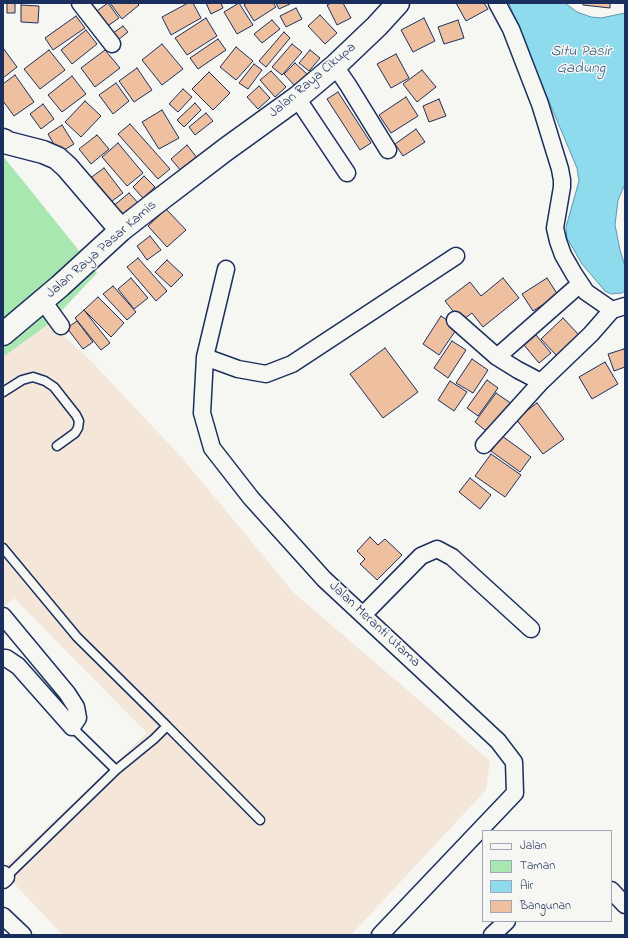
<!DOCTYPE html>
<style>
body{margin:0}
#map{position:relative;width:628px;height:938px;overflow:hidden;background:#f6f6f2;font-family:"Indie Flower",sans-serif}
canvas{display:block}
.frame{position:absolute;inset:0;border:4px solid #1b2f5e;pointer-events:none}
.legend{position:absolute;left:482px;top:830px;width:130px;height:92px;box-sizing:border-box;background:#f6f6f2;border:1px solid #9ea6b7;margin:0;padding:5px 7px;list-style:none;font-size:12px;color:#1b2f5e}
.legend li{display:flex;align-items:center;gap:8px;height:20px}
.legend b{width:20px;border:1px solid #9ea6b7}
</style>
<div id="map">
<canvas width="628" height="938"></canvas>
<div class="frame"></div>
<ul class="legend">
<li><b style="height:5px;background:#f6f6f2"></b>Jalan</li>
<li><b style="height:11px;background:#a8e7af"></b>Taman</li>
<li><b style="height:11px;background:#8ddbec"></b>Air</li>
<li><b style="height:11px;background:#efc09f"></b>Bangunan</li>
</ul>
</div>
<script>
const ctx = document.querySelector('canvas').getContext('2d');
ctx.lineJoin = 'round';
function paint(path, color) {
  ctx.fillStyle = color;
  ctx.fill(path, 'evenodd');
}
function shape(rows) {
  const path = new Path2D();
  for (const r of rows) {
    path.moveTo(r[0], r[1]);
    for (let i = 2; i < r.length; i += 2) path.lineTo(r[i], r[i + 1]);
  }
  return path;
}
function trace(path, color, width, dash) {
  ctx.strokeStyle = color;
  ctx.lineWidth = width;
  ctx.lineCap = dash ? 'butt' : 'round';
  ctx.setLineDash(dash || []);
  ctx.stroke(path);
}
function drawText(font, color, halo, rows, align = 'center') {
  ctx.font = font + ' "Indie Flower",sans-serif';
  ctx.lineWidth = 3;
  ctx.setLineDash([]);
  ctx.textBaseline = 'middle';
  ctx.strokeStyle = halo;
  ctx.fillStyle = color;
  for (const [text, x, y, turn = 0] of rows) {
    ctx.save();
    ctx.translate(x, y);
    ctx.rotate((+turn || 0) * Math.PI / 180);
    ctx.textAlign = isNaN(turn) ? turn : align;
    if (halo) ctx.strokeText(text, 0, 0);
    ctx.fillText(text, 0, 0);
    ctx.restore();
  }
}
paint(shape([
 [50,323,90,360,183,459,294,593,490,761,486,790,351,935,63,935,3,872,3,869,147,733,14,598,3,608,3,357]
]), '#f4e6d9');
paint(shape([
 [3,156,97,273,50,323,3,357]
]), '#a8e7af');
const water = shape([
 [509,3,565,3,577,12,591,17,601,18,625,13,625,184,618,200,615,225,620,250,625,266,625,291,622,293,611,294,605,291,582,264,567,238,566,227,579,181,577,168,521,35,509,3]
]);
paint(water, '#8ddbec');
trace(water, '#5f96b3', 1);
const building = shape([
 [7,3,15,3,15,13,7,13,7,3],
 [108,3,119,18,102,30,91,15,108,3],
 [110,3,137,3,139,5,122,19,110,3],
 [188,3,193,3,201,18,171,35,162,17,188,3],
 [206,3,221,3,223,8,211,14,206,3],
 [239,3,253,25,237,34,224,12,239,3],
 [247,3,273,3,276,7,254,21,244,5,247,3],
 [276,3,290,3,290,4,279,9,276,3],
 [331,3,343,3,351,18,337,25,327,5,331,3],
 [456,3,484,3,488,9,466,21,456,3],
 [583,3,610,3,610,8,583,5,583,3],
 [21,5,39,6,38,23,21,22,21,5],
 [296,8,302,19,286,27,280,16,296,8],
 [320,15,337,33,325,44,308,26,320,15],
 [76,16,85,28,53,50,45,38,76,16],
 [206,18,217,36,187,55,175,38,206,18],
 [424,18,435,41,413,52,401,30,424,18],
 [272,20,280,29,262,43,254,34,272,20],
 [458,20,464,38,444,44,438,27,458,20],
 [123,26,128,32,114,43,109,36,123,26],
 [86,30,97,44,72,64,61,50,86,30],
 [284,32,290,38,266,67,259,61,284,32],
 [218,39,226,50,198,69,190,58,218,39],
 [162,44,183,69,162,85,142,60,162,44],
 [292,44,302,52,282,75,272,67,292,44],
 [236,47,253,61,236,80,220,67,236,47],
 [3,48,17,67,3,78,3,48],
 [49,50,65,70,40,89,24,69,49,50],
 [105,50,120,68,95,87,81,68,105,50],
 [310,50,320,58,309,71,299,63,310,50],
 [396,54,409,78,391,88,377,64,396,54],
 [295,63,307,74,295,86,284,74,295,63],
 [254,64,262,70,248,89,239,83,254,64],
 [137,68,152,90,134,102,119,81,137,68],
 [422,70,436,87,417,102,403,84,422,70],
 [271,71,286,87,275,97,260,80,271,71],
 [209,72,230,93,213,110,192,89,209,72],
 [15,75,34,102,14,116,3,101,3,84,15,75],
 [72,76,86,94,62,112,48,95,72,76],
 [116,83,129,101,113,114,99,95,116,83],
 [259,86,270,98,258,109,247,97,259,86],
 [183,89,192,97,178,112,169,104,183,89],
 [338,92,371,143,360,150,327,99,338,92],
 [406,97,418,116,391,133,379,115,406,97],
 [439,99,446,116,429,122,423,106,439,99],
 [85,101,101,116,81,137,65,122,85,101],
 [195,103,201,110,184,127,177,120,195,103],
 [43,104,54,119,41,129,30,114,43,104],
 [162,110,179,138,159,149,142,122,162,110],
 [206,113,213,121,195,135,189,127,206,113],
 [130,124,170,169,158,179,118,134,130,124],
 [62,125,74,144,59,153,48,134,62,125],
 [416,129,425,142,403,156,395,144,416,129],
 [97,135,109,149,91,164,79,149,97,135],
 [118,143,143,173,127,186,102,157,118,143],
 [187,145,198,159,182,172,171,159,187,145],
 [104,168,123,193,108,204,89,179,104,168],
 [144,176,155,187,143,198,133,187,144,176],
 [129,193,140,205,123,220,112,207,129,193],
 [166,209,186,230,167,247,148,226,166,209],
 [150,236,161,250,147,260,137,246,150,236],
 [138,258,167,291,156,301,127,267,138,258],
 [167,260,183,275,171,287,155,272,167,260],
 [131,278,148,298,134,309,118,289,131,278],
 [503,278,519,298,483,327,472,313,461,321,445,301,470,282,481,296,503,278],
 [547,278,558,295,533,311,522,294,547,278],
 [113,286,136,312,127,320,103,294,113,286],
 [98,297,124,323,111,337,84,310,98,297],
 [84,310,110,343,101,350,75,318,84,310],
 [441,316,458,327,439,355,423,344,441,316],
 [563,318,579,335,557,356,541,339,563,318],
 [77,321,93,342,83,349,67,328,77,321],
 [536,335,551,353,539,363,524,345,536,335],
 [452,341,466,350,448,378,434,368,452,341],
 [385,348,418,392,383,418,350,374,385,348],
 [624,349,625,352,625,367,614,371,608,354,624,349],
 [472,359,488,370,473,393,456,383,472,359],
 [605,362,618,384,592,399,579,377,605,362],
 [487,380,498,388,478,416,467,408,487,380],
 [450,381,467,392,454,411,438,400,450,381],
 [496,393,512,404,490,434,475,422,496,393],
 [537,403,564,439,543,454,516,419,537,403],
 [502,436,531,457,520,472,491,451,502,436],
 [491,454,521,475,505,497,475,476,491,454],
 [470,478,491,495,480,509,459,492,470,478],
 [370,537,378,545,385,539,402,555,377,580,360,564,365,559,357,551,370,537]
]);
paint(building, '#efc09f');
trace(building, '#1b2f5e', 1);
const lane = shape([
 [3,392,22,380,33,377,45,381,54,387,76,415,79,421,78,428,75,433,57,446],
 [3,548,77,637,167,726,154,739,116,770,6,877],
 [167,726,260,820],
 [72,727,116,770]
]);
const street = shape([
 [80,3,112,44],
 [497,3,511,29,540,104,560,169,562,180,562,187,555,228,558,241,563,255,574,274,586,292,612,310],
 [335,66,348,85,388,150],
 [297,98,347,173],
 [226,269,205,357,202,413,212,448,251,498,324,579,498,741,514,762,515,793,380,935],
 [43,301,61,326],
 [455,320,497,357,518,370,541,382],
 [205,357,238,369,266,374,292,364,456,256],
 [497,357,580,284],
 [484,445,541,382,591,334,612,310,625,306],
 [363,615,421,556,437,549,452,557,531,629],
 [3,616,67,693,76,707,78,718,72,727,18,666,6,658,3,658],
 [3,874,6,877,3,880],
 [611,890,625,905],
 [3,916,23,935],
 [492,935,507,921]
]);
const secondary = shape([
 [3,140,8,143,43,152,57,158,67,167,121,230],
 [3,334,60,286,121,230,153,205,225,150,297,98,335,66,377,26,398,3]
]);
trace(lane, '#1b2f5e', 11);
trace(street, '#1b2f5e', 19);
trace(secondary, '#1b2f5e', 25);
trace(lane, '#f6f6f2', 8);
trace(street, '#f6f6f2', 16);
trace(secondary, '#f6f6f2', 22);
drawText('14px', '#1b2f5e', '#f6f6f2', [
 ["Jalan Raya Cikupa",313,81,-40],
 ["Jalan Raya Pasar Kamis",102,250,-41],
 ["Jalan Meranti Utama",374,625,43]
]);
drawText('italic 15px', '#385a82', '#f6f6f2', [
 ["Situ Pasir",581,53],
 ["Gadung",581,70]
]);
</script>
